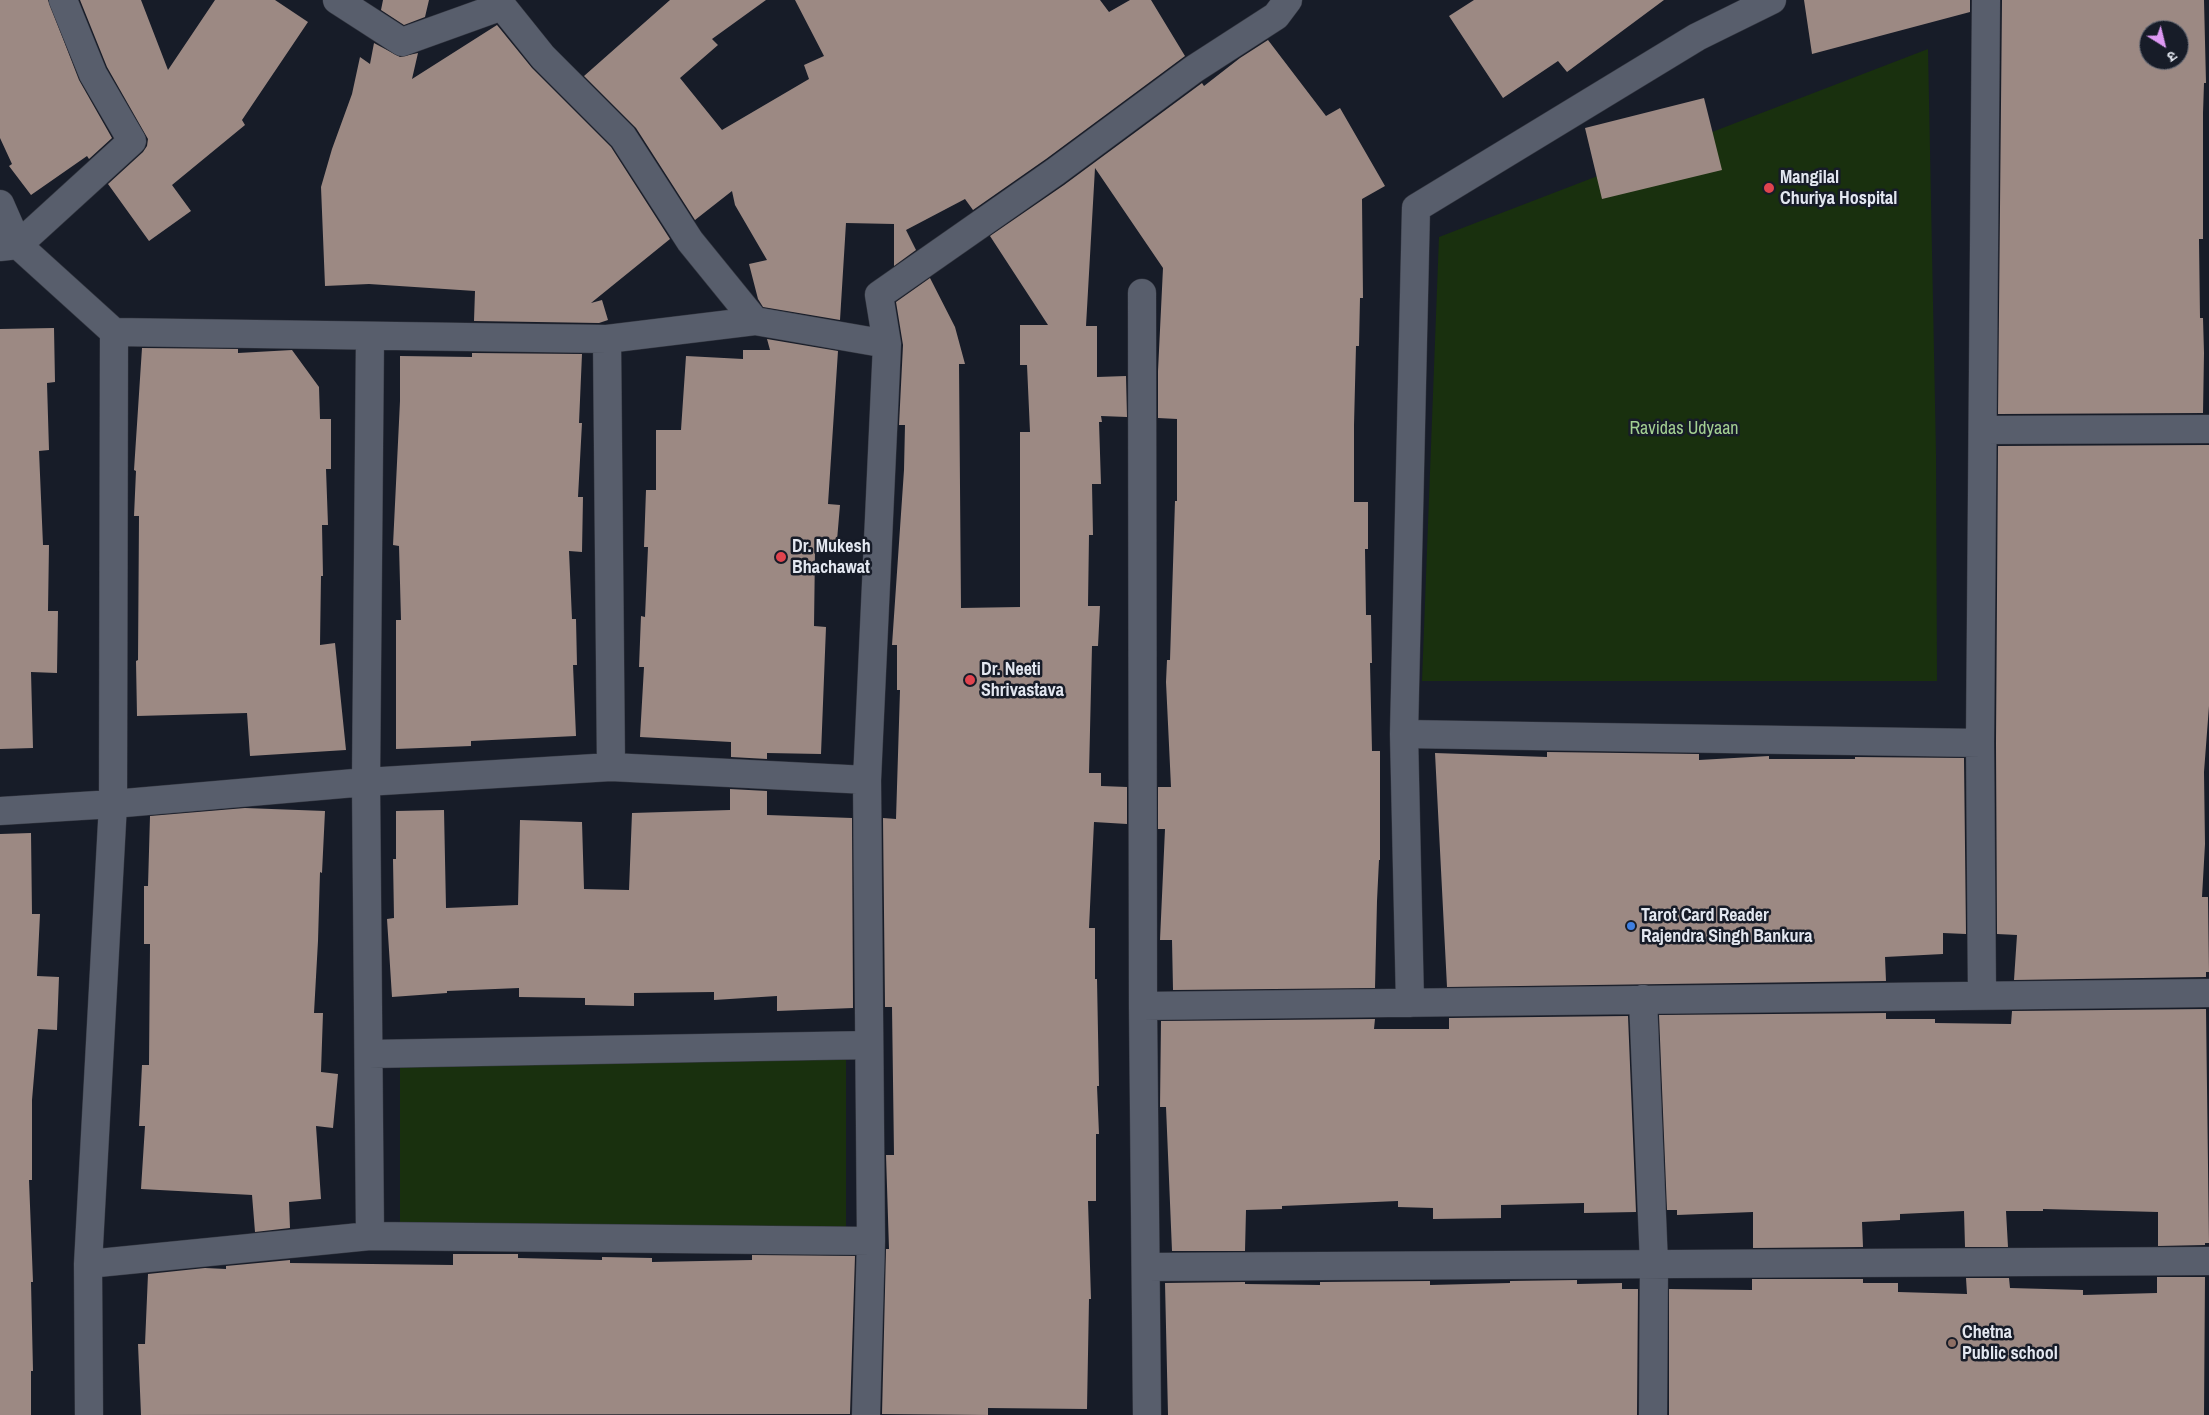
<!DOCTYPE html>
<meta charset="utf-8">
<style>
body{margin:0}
#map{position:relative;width:2209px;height:1415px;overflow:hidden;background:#171c28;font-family:"Archivo Narrow","Noto Sans Devanagari",sans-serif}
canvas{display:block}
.north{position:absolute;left:2139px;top:20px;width:50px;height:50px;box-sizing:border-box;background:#171c28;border:1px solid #696d78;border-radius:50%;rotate:144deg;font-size:14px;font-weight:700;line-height:20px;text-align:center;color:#e3e7f0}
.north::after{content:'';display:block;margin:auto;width:18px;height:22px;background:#dd99f3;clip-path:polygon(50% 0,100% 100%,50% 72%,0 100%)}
</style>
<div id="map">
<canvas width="2209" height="1415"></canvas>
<div class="north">उ</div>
</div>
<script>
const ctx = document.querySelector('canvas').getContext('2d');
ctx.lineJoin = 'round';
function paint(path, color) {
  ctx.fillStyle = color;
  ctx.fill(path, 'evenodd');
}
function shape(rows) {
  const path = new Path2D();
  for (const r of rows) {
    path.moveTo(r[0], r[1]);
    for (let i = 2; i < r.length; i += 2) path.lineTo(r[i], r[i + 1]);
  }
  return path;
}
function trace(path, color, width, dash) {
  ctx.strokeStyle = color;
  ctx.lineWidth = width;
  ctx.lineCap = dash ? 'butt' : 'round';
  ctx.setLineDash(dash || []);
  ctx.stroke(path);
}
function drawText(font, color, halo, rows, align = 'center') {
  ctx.font = font + ' "Archivo Narrow",sans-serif';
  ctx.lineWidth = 5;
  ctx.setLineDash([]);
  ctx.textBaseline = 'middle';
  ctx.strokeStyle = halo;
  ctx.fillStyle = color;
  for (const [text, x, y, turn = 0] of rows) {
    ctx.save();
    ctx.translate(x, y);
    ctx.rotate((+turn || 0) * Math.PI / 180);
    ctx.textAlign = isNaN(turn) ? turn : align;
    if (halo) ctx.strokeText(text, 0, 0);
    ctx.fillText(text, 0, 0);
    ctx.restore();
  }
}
paint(shape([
 [1928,49,1936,454,1937,681,1422,681,1439,237],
 [400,1041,846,1049,846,1229,400,1225]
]), '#19300e');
paint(shape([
 [0,0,48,0,79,80,112,138,89,159,87,156,31,195,9,166,12,164,0,138],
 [80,0,141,0,168,70,215,0,275,0,308,22,242,120,245,125,172,185,191,211,149,241,108,184,143,152,147,146,148,139,107,67],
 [383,0,429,0,425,17,404,25,381,10],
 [670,0,766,0,712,39,718,45,680,78,722,130,809,79,804,65,824,56,795,0,1100,0,1109,12,1130,0,1151,0,1185,56,1046,159,973,210,965,199,906,230,916,250,894,266,894,224,846,223,840,320,763,307,758,299,749,264,767,260,735,205,732,191,695,220,636,128,584,76],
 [1474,0,1664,0,1567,72,1558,61,1503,98,1449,16],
 [1804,0,1970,0,1970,12,1812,54],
 [2002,0,2204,0,2206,83,2204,83,2203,113,2203,239,2199,239,2200,318,2203,318,2204,353,2203,413,1998,414],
 [2149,30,2179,30,2179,60,2149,60],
 [497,25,532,68,611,147,670,239,591,303,602,300,608,320,599,323,474,321,475,291,369,284,325,286,321,187,332,149,352,94,360,57,370,64,374,43,400,57,418,53,412,79],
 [1268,40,1326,116,1340,108,1385,186,1362,199,1363,298,1360,298,1359,346,1356,346,1354,425,1354,502,1368,502,1368,549,1365,549,1366,615,1371,615,1372,663,1370,663,1372,751,1380,751,1380,860,1379,860,1377,901,1375,988,1173,990,1172,940,1160,940,1165,829,1158,829,1158,787,1171,787,1166,682,1167,660,1170,660,1175,501,1177,501,1177,419,1158,418,1158,371,1163,268,1095,168,1086,326,1097,326,1097,377,1126,376,1127,417,1101,416,1102,422,1099,422,1101,484,1092,484,1093,535,1089,535,1088,606,1100,606,1098,646,1092,646,1089,773,1101,773,1101,786,1127,787,1127,824,1094,822,1089,928,1095,928,1095,979,1097,979,1099,1086,1097,1086,1099,1134,1096,1134,1096,1201,1088,1201,1091,1299,1089,1299,1087,1409,988,1408,988,1415,882,1414,886,1249,889,1249,886,1155,894,1155,892,1007,885,1007,883,818,896,819,900,690,897,690,897,645,892,645,904,470,905,425,899,425,903,345,896,302,930,278,955,327,965,364,959,364,961,608,1020,607,1020,432,1030,432,1027,365,1020,365,1020,325,1048,325,990,236,1064,185,1202,83,1204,86,1240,58],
 [1704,98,1722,170,1602,199,1585,128],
 [54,328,55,382,47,383,49,450,39,451,43,545,49,545,48,611,58,611,57,673,31,672,33,748,0,749,0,329],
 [767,339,838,351,828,504,840,505,836,552,815,551,814,626,826,627,821,754,767,753,767,759,731,757,731,742,640,737,644,667,639,667,641,616,645,617,648,547,644,547,646,490,656,490,656,430,681,430,686,356,743,359,743,350,770,350],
 [142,348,238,349,238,353,292,350,319,387,320,419,331,419,331,469,326,469,328,525,322,525,323,576,321,576,320,645,335,643,346,750,250,756,247,713,137,716,136,661,138,660,139,516,134,516,136,471,134,470],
 [472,353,582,354,579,423,582,423,578,497,583,497,582,552,569,551,572,619,576,619,577,665,573,665,576,736,471,741,471,746,396,749,396,620,401,620,399,546,393,545,400,401,400,356,472,357],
 [2209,445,2209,706,2204,772,2205,844,2202,897,2208,897,2209,972,2206,972,2206,977,2014,980,2017,935,1997,934,1996,743,1998,446],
 [1547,752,1699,754,1699,760,1769,756,1769,759,1855,759,1855,757,1964,758,1966,934,1943,933,1943,954,1885,957,1886,981,1447,987,1435,753,1547,757],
 [730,789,767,791,767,815,852,818,853,1008,777,1011,777,996,714,1000,714,992,634,993,634,1006,585,1005,585,998,519,997,519,988,447,991,447,993,392,997,387,919,394,918,393,859,396,859,396,811,444,810,446,908,518,905,520,820,582,822,584,889,629,890,632,813,730,810],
 [245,808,325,811,322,873,320,872,318,941,314,1013,323,1013,321,1072,338,1074,333,1128,316,1126,321,1199,289,1202,290,1228,255,1232,252,1195,141,1189,145,1126,139,1126,142,1065,149,1065,150,944,144,944,144,886,148,886,150,816],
 [31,833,32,914,40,914,37,976,59,977,57,1030,38,1029,32,1100,32,1180,29,1180,33,1282,31,1282,33,1371,31,1371,31,1415,0,1415,0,834],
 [2206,1009,2209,1243,2205,1243,2205,1245,2158,1246,2158,1212,2043,1209,2043,1211,2006,1211,2008,1247,1965,1247,1964,1211,1900,1214,1900,1220,1862,1222,1863,1247,1753,1248,1753,1212,1677,1215,1677,1210,1667,1210,1659,1015,1886,1013,1886,1019,1935,1019,1935,1023,2011,1024,2012,1011],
 [1628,1016,1636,1212,1584,1213,1584,1203,1501,1205,1501,1218,1433,1219,1433,1208,1398,1207,1398,1201,1282,1206,1282,1209,1246,1210,1245,1251,1172,1251,1166,1107,1160,1107,1161,1021,1375,1019,1374,1029,1449,1029,1449,1018],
 [453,1254,518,1254,518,1258,602,1260,602,1257,652,1258,652,1262,752,1260,752,1255,855,1256,850,1414,141,1415,138,1344,145,1344,148,1274,205,1268,226,1269,226,1266,290,1260,290,1263,453,1265],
 [2157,1277,2205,1277,2204,1415,1669,1415,1669,1289,1752,1290,1752,1279,1863,1279,1863,1283,1898,1283,1898,1292,1967,1294,1966,1278,2009,1278,2010,1288,2083,1290,2083,1295,2157,1293],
 [1577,1280,1577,1284,1622,1283,1622,1289,1638,1289,1637,1415,1168,1415,1165,1283,1245,1282,1245,1284,1320,1285,1320,1282,1430,1281,1430,1285,1510,1283,1510,1281]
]), '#9c8983');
const street = shape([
 [337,0,402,42,502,6,543,57,623,137,690,241,755,321],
 [0,204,18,245,132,141,93,74,63,0],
 [0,247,18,245,114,332,607,339,755,321,887,344],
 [1142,293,1143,1006,1147,1415],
 [607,339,611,767],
 [1983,430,2209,429],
 [1404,734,1980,743],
 [0,811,113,804,366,782,611,767,867,780],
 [1982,995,1980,743,1986,0],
 [1643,999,1654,1264,1653,1415],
 [1410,1003,1404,734,1416,208,1697,37,1772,0],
 [1143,1006,2209,993],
 [369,1054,869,1045],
 [370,1236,366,782,370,336],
 [88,1264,370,1236,871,1241],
 [1146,1267,2209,1261],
 [89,1415,88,1264,113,804,114,332],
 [866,1415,871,1241,867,780,887,344,879,295,1055,172,1194,69,1276,16,1288,0]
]);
trace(street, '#353842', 29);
trace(street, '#585e6c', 28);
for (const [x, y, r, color] of [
 [1769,188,6,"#e0444e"],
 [781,557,6,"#e0444e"],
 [970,680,6,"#e0444e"],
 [1631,926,5,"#3f7fe0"],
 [1952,1343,5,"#8d6e63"]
]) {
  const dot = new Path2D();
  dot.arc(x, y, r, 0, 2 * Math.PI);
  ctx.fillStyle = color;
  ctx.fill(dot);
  trace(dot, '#171c28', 2);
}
drawText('bold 18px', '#e3e7f0', '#171c28', [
 ["Mangilal",1780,178],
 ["Churiya Hospital",1780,199],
 ["Dr. Mukesh",792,547],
 ["Bhachawat",792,568],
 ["Dr. Neeti",981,670],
 ["Shrivastava",981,691],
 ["Tarot Card Reader",1641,916],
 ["Rajendra Singh Bankura",1641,937],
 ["Chetna",1962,1333],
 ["Public school",1962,1354]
], 'left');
drawText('18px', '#a3cf92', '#171c28', [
 ["Ravidas Udyaan",1684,429]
]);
</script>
